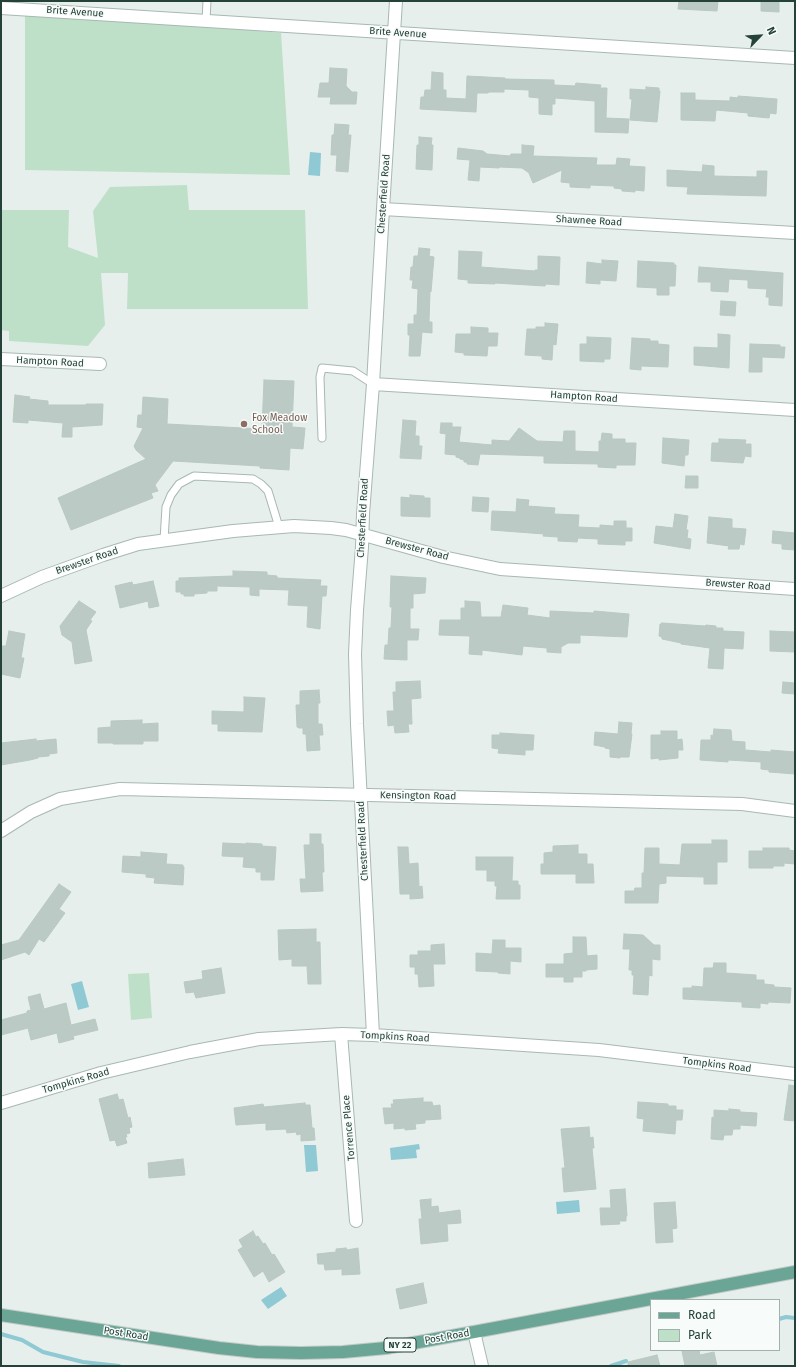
<!DOCTYPE html>
<style>
body{margin:0}
#map{position:relative;width:796px;height:1367px;overflow:hidden;background:#e6efeb;font-family:"Fira Sans",sans-serif}
canvas{display:block}
.frame{position:absolute;inset:0;border:2px solid #24423a;pointer-events:none}
.legend{position:absolute;left:650px;top:1299px;width:130px;height:52px;box-sizing:border-box;background:#f7fbf9;border:1px solid #a3b1ad;margin:0;padding:5px 7px;list-style:none;font-size:12px;color:#24423a}
.legend li{display:flex;align-items:center;gap:8px;height:20px}
.legend b{width:20px;border:1px solid #a3b1ad}
.north{position:absolute;left:740px;top:16px;width:40px;height:40px;-webkit-text-stroke:3px #f7fbf9;paint-order:stroke;rotate:65deg;font-size:11px;font-weight:700;line-height:16px;text-align:center;color:#24423a}
.north::after{content:'';display:block;margin:auto;width:14px;height:18px;background:#24423a;clip-path:polygon(50% 0,100% 100%,50% 72%,0 100%)}
</style>
<div id="map">
<canvas width="796" height="1367"></canvas>
<div class="frame"></div>
<ul class="legend">
<li><b style="height:5px;background:#6aa596"></b>Road</li>
<li><b style="height:11px;background:#bfe0c8"></b>Park</li>
</ul>
<div class="north">N</div>
</div>
<script>
const ctx = document.querySelector('canvas').getContext('2d');
ctx.lineJoin = 'round';
function paint(path, color) {
  ctx.fillStyle = color;
  ctx.fill(path, 'evenodd');
}
function shape(rows) {
  const path = new Path2D();
  for (const r of rows) {
    path.moveTo(r[0], r[1]);
    for (let i = 2; i < r.length; i += 2) path.lineTo(r[i], r[i + 1]);
  }
  return path;
}
function trace(path, color, width, dash) {
  ctx.strokeStyle = color;
  ctx.lineWidth = width;
  ctx.lineCap = dash ? 'butt' : 'round';
  ctx.setLineDash(dash || []);
  ctx.stroke(path);
}
function drawText(font, color, halo, rows, align = 'center') {
  ctx.font = font + ' "Fira Sans",sans-serif';
  ctx.lineWidth = 3;
  ctx.setLineDash([]);
  ctx.textBaseline = 'middle';
  ctx.strokeStyle = halo;
  ctx.fillStyle = color;
  for (const [text, x, y, turn = 0] of rows) {
    ctx.save();
    ctx.translate(x, y);
    ctx.rotate((+turn || 0) * Math.PI / 180);
    ctx.textAlign = isNaN(turn) ? turn : align;
    if (halo) ctx.strokeText(text, 0, 0);
    ctx.fillText(text, 0, 0);
    ctx.restore();
  }
}
paint(shape([
 [25,9,281,33,290,175,25,170],
 [187,185,189,210,305,210,308,309,127,309,128,273,101,273,105,325,88,346,9,341,9,331,1,330,1,210,69,210,68,247,98,258,93,211,110,187],
 [149,973,152,1018,131,1020,128,974]
]), '#bfe0c8');
paint(shape([
 [310,152,321,153,320,176,308,175],
 [82,981,89,1007,78,1010,71,984],
 [419,1144,420,1149,416,1150,417,1158,391,1160,390,1148],
 [304,1145,316,1145,318,1171,306,1172],
 [579,1200,580,1212,557,1214,556,1202],
 [281,1287,287,1296,268,1309,261,1300]
]), '#8ec9d4');
trace(shape([
 [779,1319,786,1317,795,1318],
 [1,1334,22,1340,43,1352,83,1362,119,1366],
 [611,1366,626,1361]
]), '#8ec9d4', 4);
const building = shape([
 [679,1,718,1,717,11,678,9,679,1],
 [761,1,779,1,779,12,761,11,761,1],
 [330,68,347,69,346,86,352,92,357,92,356,104,330,104,331,97,318,97,320,83,329,83,330,68],
 [432,72,443,73,443,90,446,90,446,98,466,99,467,76,505,78,505,79,554,80,554,85,575,86,576,83,601,85,600,88,607,88,606,118,629,119,628,133,595,132,595,101,555,98,555,104,552,104,552,115,539,114,539,98,529,97,529,90,504,89,504,92,489,92,488,93,477,93,476,112,420,109,421,97,424,97,425,90,431,90,432,72],
 [646,87,659,88,659,91,660,91,657,122,630,120,632,99,630,99,630,89,646,90,646,87],
 [681,93,695,93,695,100,730,101,730,97,738,98,738,96,777,99,776,114,770,113,769,118,748,116,748,113,716,110,715,121,681,120,681,93],
 [335,124,349,125,348,135,351,135,348,172,336,171,337,155,331,155,332,135,334,135,335,124],
 [419,137,432,138,431,145,433,145,432,170,416,169,417,145,419,145,419,137],
 [522,145,534,146,533,156,597,158,596,165,616,165,617,158,630,159,629,166,645,167,644,191,635,190,635,192,622,191,622,189,614,188,614,186,590,185,590,188,570,187,570,183,561,182,562,170,533,183,529,173,522,168,499,167,499,168,480,167,479,181,468,180,470,160,457,159,458,148,483,151,487,154,510,156,511,154,522,154,522,145],
 [703,165,714,166,714,176,757,177,757,171,767,171,766,196,687,194,688,187,667,186,667,170,702,172,703,165],
 [419,248,430,249,429,256,434,257,431,292,430,291,429,322,432,322,432,333,422,332,420,356,409,356,410,335,408,335,408,324,414,324,414,315,417,315,418,289,412,288,413,280,410,280,411,267,413,267,414,256,418,256,419,248],
 [459,251,482,252,481,267,535,271,535,270,538,270,538,256,560,257,559,285,546,284,545,286,495,283,495,284,468,283,468,280,458,279,459,251],
 [602,260,618,261,616,281,600,280,600,284,586,283,587,262,602,264,602,260],
 [638,261,674,263,674,265,676,265,675,286,669,286,669,295,657,295,657,288,637,287,638,261],
 [699,267,783,273,782,306,769,305,769,297,766,297,767,289,748,288,748,280,729,279,728,292,711,291,711,282,698,282,699,267],
 [721,301,736,302,735,316,720,315,721,301],
 [545,323,558,324,556,345,553,344,552,360,542,359,542,356,525,355,527,329,536,329,536,327,545,327,545,323],
 [471,327,488,328,488,333,498,333,497,346,488,346,487,356,464,355,464,353,455,352,456,334,471,334,471,327],
 [718,334,730,335,729,368,694,365,694,347,718,348,718,334],
 [587,337,611,338,610,359,604,359,604,362,580,361,580,344,587,344,587,337],
 [632,338,650,339,650,341,658,341,658,344,669,345,668,367,641,366,641,370,630,369,632,338],
 [750,344,780,345,780,347,785,347,784,358,762,357,762,372,749,372,750,344],
 [264,380,294,381,292,427,305,428,303,449,290,448,289,470,260,468,260,466,173,461,155,485,158,491,151,493,153,498,71,530,58,498,146,459,136,450,134,446,143,428,137,427,138,415,142,415,143,397,168,399,167,424,262,429,264,380],
 [15,395,30,397,29,399,48,401,48,405,86,405,86,404,103,404,102,425,72,427,72,437,62,437,63,423,28,420,28,423,13,422,15,395],
 [403,420,416,421,415,436,419,436,419,446,422,446,421,459,400,458,403,420],
 [441,423,452,423,452,427,461,427,459,442,492,445,492,440,509,441,519,428,537,441,563,442,564,431,575,431,575,451,599,452,599,441,601,441,602,433,612,434,612,439,625,439,625,443,636,443,635,465,616,465,616,468,598,467,598,464,544,463,544,456,480,454,478,465,467,464,467,462,464,462,464,460,460,459,460,458,456,457,456,455,445,454,446,434,440,433,441,423],
 [663,438,689,440,688,455,685,455,684,466,662,463,663,438],
 [719,439,746,440,745,444,751,444,751,457,745,456,743,463,711,461,712,443,719,443,719,439],
 [686,476,698,476,698,488,685,488,686,476],
 [410,495,424,496,424,498,430,498,430,517,401,516,401,497,410,498,410,495],
 [473,497,489,498,488,512,472,511,473,497],
 [517,499,529,500,528,506,555,508,554,514,579,515,578,527,600,528,600,525,614,526,614,521,626,521,626,528,632,528,632,541,625,541,625,545,598,544,598,539,578,538,577,542,558,541,558,537,543,536,544,534,491,530,492,511,516,512,517,499],
 [675,514,688,516,686,530,688,530,687,538,691,539,690,549,654,543,656,526,673,528,675,514],
 [709,517,732,519,732,528,746,529,744,545,740,544,739,549,728,549,729,546,707,543,709,517],
 [773,531,795,533,795,550,782,549,782,544,772,543,773,531],
 [233,571,267,572,267,575,277,576,277,578,321,580,320,586,327,586,326,596,322,596,320,629,307,627,308,606,288,605,289,590,259,589,259,596,250,595,250,587,217,586,217,591,207,591,207,593,194,594,194,596,184,596,184,594,181,594,181,592,176,592,176,581,179,581,179,578,233,576,233,571],
 [391,576,426,578,425,593,413,594,413,608,410,608,410,629,419,629,418,640,407,640,407,660,384,659,385,645,388,645,389,628,391,628,392,607,390,607,391,576],
 [153,581,159,606,149,608,148,601,120,608,115,586,132,582,133,585,153,581],
 [79,601,96,612,90,620,92,621,86,630,92,661,75,664,72,642,62,635,60,626,79,601],
 [465,601,480,602,481,617,501,617,503,605,528,608,527,615,550,618,550,611,594,613,594,611,629,614,627,637,580,635,580,643,568,643,561,647,561,653,547,652,547,648,523,646,522,655,482,650,482,655,469,654,470,636,439,635,440,620,461,620,461,608,465,608,465,601],
 [662,623,705,626,706,625,716,626,716,628,723,628,723,631,744,632,743,649,724,648,723,669,708,668,710,648,681,644,681,643,662,639,662,637,659,636,660,624,661,624,662,623],
 [9,631,25,634,21,658,24,658,20,678,1,674,1,653,2,646,6,646,9,631],
 [770,631,795,632,795,652,770,651,770,631],
 [420,681,421,698,411,699,412,724,408,724,409,732,395,733,394,725,388,726,387,711,394,711,393,692,396,692,396,682,420,681],
 [783,682,795,683,795,694,782,693,783,682],
 [319,690,320,703,318,703,318,724,322,724,323,735,319,735,320,750,307,751,306,734,303,734,303,728,299,728,297,727,296,705,300,705,300,691,319,690],
 [244,697,265,698,262,732,218,731,218,724,212,724,212,711,244,712,244,697],
 [142,720,142,724,158,723,158,741,143,741,143,744,113,744,113,743,98,743,98,728,111,727,111,721,142,720],
 [619,722,632,723,631,734,632,734,629,757,620,757,620,758,610,757,610,749,605,748,605,747,594,745,595,732,618,734,619,722],
 [714,729,731,730,732,741,745,742,745,750,771,752,771,750,795,752,795,774,769,772,769,770,761,769,761,762,728,760,728,762,700,760,701,740,711,740,711,735,713,736,714,729],
 [661,731,677,731,677,740,682,739,683,750,678,750,678,758,659,760,659,758,651,759,651,735,661,735,661,731],
 [500,733,534,735,533,750,525,750,525,755,498,753,499,749,492,748,492,735,500,735,500,733],
 [36,739,36,741,56,739,57,753,49,754,49,756,38,757,38,758,30,760,1,765,1,743,36,739],
 [310,834,321,834,321,844,323,844,324,872,322,872,323,891,301,892,300,879,306,879,304,845,310,845,310,834],
 [712,840,727,840,727,862,717,862,717,884,704,884,704,877,666,876,666,883,659,884,658,903,625,903,625,891,634,891,635,888,642,888,642,873,644,873,645,848,659,848,659,864,680,865,682,844,712,844,712,840],
 [223,843,246,844,246,843,262,844,262,846,276,847,274,880,261,880,261,872,256,872,256,868,243,867,244,857,222,856,223,843],
 [578,845,578,854,587,854,587,864,593,864,594,883,576,883,576,874,541,874,541,864,544,864,544,853,553,852,553,846,578,845],
 [398,847,408,847,409,864,418,863,419,887,422,886,423,898,410,899,410,894,400,894,398,847],
 [763,848,789,848,789,850,795,851,795,864,784,863,784,866,773,866,773,868,749,868,749,851,763,851,763,848],
 [141,852,167,854,166,864,183,865,183,867,184,867,183,885,154,883,155,878,146,877,146,874,122,872,123,856,141,857,141,852],
 [476,857,513,857,512,881,518,881,518,885,520,885,520,899,496,899,497,886,495,886,495,881,487,881,487,870,476,870,476,857],
 [59,884,71,892,59,909,65,913,44,942,39,939,29,955,25,952,1,960,1,945,19,940,59,884],
 [316,929,316,942,320,942,321,984,308,984,307,966,292,966,292,959,279,960,278,930,316,929],
 [624,934,643,935,654,945,660,945,660,960,652,959,652,976,649,975,648,995,633,994,634,975,632,975,632,970,629,970,630,949,623,949,624,934],
 [573,937,586,937,587,956,597,955,597,969,586,970,586,971,582,971,582,977,573,977,573,982,564,982,564,977,546,977,546,964,564,964,564,954,573,953,573,937],
 [493,940,505,940,505,948,521,948,521,962,510,961,510,974,498,973,498,972,476,971,476,953,492,954,493,940],
 [444,944,445,964,433,964,434,986,419,987,418,974,415,974,415,967,410,967,410,955,418,955,418,951,431,951,431,945,444,944],
 [714,963,726,963,726,973,756,975,756,980,764,980,764,984,774,985,774,987,791,988,790,1003,768,1002,768,1004,760,1003,760,1008,742,1007,742,1002,683,999,683,988,692,988,692,986,703,987,704,968,713,968,714,963],
 [221,968,225,993,196,998,194,992,186,993,184,982,203,979,202,971,221,968],
 [40,994,44,1009,66,1003,71,1025,95,1019,98,1030,73,1036,74,1039,59,1043,57,1033,31,1040,28,1028,1,1035,1,1020,27,1013,27,1011,31,1010,28,997,40,994],
 [789,1085,795,1086,795,1121,784,1120,789,1085],
 [117,1094,119,1100,123,1099,128,1118,130,1117,132,1127,129,1128,130,1133,126,1134,127,1137,125,1137,127,1143,117,1146,115,1140,110,1141,99,1099,117,1094],
 [423,1098,423,1102,432,1102,433,1106,440,1105,441,1119,425,1120,425,1123,415,1124,416,1129,405,1130,405,1128,394,1129,394,1123,385,1124,383,1108,392,1108,391,1104,394,1104,393,1100,423,1098],
 [638,1102,668,1104,668,1106,676,1106,676,1110,683,1110,682,1120,676,1120,675,1134,643,1131,644,1119,637,1118,638,1102],
 [305,1103,305,1105,310,1105,312,1128,314,1128,315,1140,301,1141,301,1134,297,1135,296,1132,287,1133,286,1129,266,1130,266,1123,236,1125,234,1108,263,1104,264,1107,305,1103],
 [729,1109,740,1110,740,1112,757,1113,756,1126,740,1125,740,1129,733,1129,732,1135,724,1135,723,1140,711,1139,712,1117,714,1118,714,1110,729,1111,729,1109],
 [589,1127,590,1138,593,1137,594,1148,592,1148,596,1189,564,1192,562,1168,565,1168,561,1129,589,1127],
 [183,1159,185,1175,149,1178,148,1163,183,1159],
 [625,1189,627,1216,626,1216,626,1221,619,1221,620,1224,601,1225,600,1208,611,1208,610,1190,625,1189],
 [431,1199,431,1207,438,1206,439,1213,460,1210,461,1223,447,1224,448,1241,421,1244,419,1219,422,1219,420,1200,431,1199],
 [675,1202,677,1228,672,1229,673,1242,656,1243,654,1203,675,1202],
 [253,1231,256,1237,258,1236,263,1244,265,1243,272,1255,274,1254,285,1272,269,1282,263,1271,254,1277,238,1250,243,1247,239,1240,253,1231],
 [346,1248,347,1250,358,1248,360,1274,342,1275,342,1269,325,1270,324,1264,318,1264,317,1254,336,1252,336,1249,346,1248],
 [423,1283,427,1303,400,1309,396,1289,423,1283],
 [687,1350,699,1350,700,1355,714,1352,717,1366,685,1366,682,1351,687,1350],
 [657,1355,660,1366,628,1366,628,1362,657,1355]
]);
paint(building, '#bbcac4');
trace(building, '#b8c9c2', 1);
const lane = shape([
 [206,21,207,1],
 [322,438,320,377,322,368,353,371,373,384],
 [164,540,166,507,171,495,179,484,194,476,253,479,261,484,268,491,279,527]
]);
const street = shape([
 [1,8,795,58],
 [383,209,795,233],
 [1,359,100,364],
 [373,384,795,410],
 [1,596,42,577,103,555,138,544,233,531,294,526,331,528,346,530,443,557,500,569,795,589],
 [1,831,31,812,60,799,120,789,742,804,795,811],
 [341,1034,356,1221],
 [373,1035,357,724,355,654,357,610,362,547,363,514,373,384,383,209,396,1],
 [1,1103,101,1073,190,1052,259,1039,341,1034,373,1035,599,1050,795,1074],
 [474,1332,482,1366]
]);
const primary = shape([
 [1,1315,219,1348,257,1352,301,1353,343,1352,386,1348,474,1332,795,1272]
]);
trace(lane, '#a8b8b2', 9);
trace(street, '#a8b8b2', 14);
trace(primary, '#c2cac8', 14);
trace(lane, '#fff', 7);
trace(street, '#fff', 12);
trace(primary, '#6aa596', 12);
for (const [x, y, r, color] of [
 [244,424,4,"#8d6e63"]
]) {
  const dot = new Path2D();
  dot.arc(x, y, r, 0, 2 * Math.PI);
  ctx.fillStyle = color;
  ctx.fill(dot);
  trace(dot, '#f7fbf9', 1.5);
}
for (const [x, y, w] of [
 [400,1345,32]
]) {
  const box = new Path2D();
  box.roundRect(x - w / 2, y - 7, w, 14, 3);
  ctx.fillStyle = '#f7fbf9';
  ctx.fill(box);
  trace(box, '#24423a', 1);
}
drawText('bold 9px', '#24423a', null, [
 ["NY 22",400,1345]
]);
drawText('10px', '#24423a', '#f7fbf9', [
 ["Brite Avenue",75,12,4],
 ["Brite Avenue",398,33,4],
 ["Chesterfield Road",384,194,-86],
 ["Shawnee Road",589,221,3],
 ["Hampton Road",50,362,3],
 ["Hampton Road",584,397,4],
 ["Chesterfield Road",363,518,-87],
 ["Brewster Road",417,549,15],
 ["Brewster Road",87,561,-19],
 ["Brewster Road",738,585,4],
 ["Kensington Road",418,796,1],
 ["Chesterfield Road",363,841,-93],
 ["Tompkins Road",395,1037,3],
 ["Tompkins Road",717,1065,7],
 ["Tompkins Road",76,1081,-16],
 ["Torrence Place",349,1128,-95],
 ["Post Road",126,1334,9],
 ["Post Road",447,1337,-10]
]);
drawText('10px', '#785e54', '#f7fbf9', [
 ["Fox Meadow",252,418],
 ["School",252,430]
], 'left');
</script>
